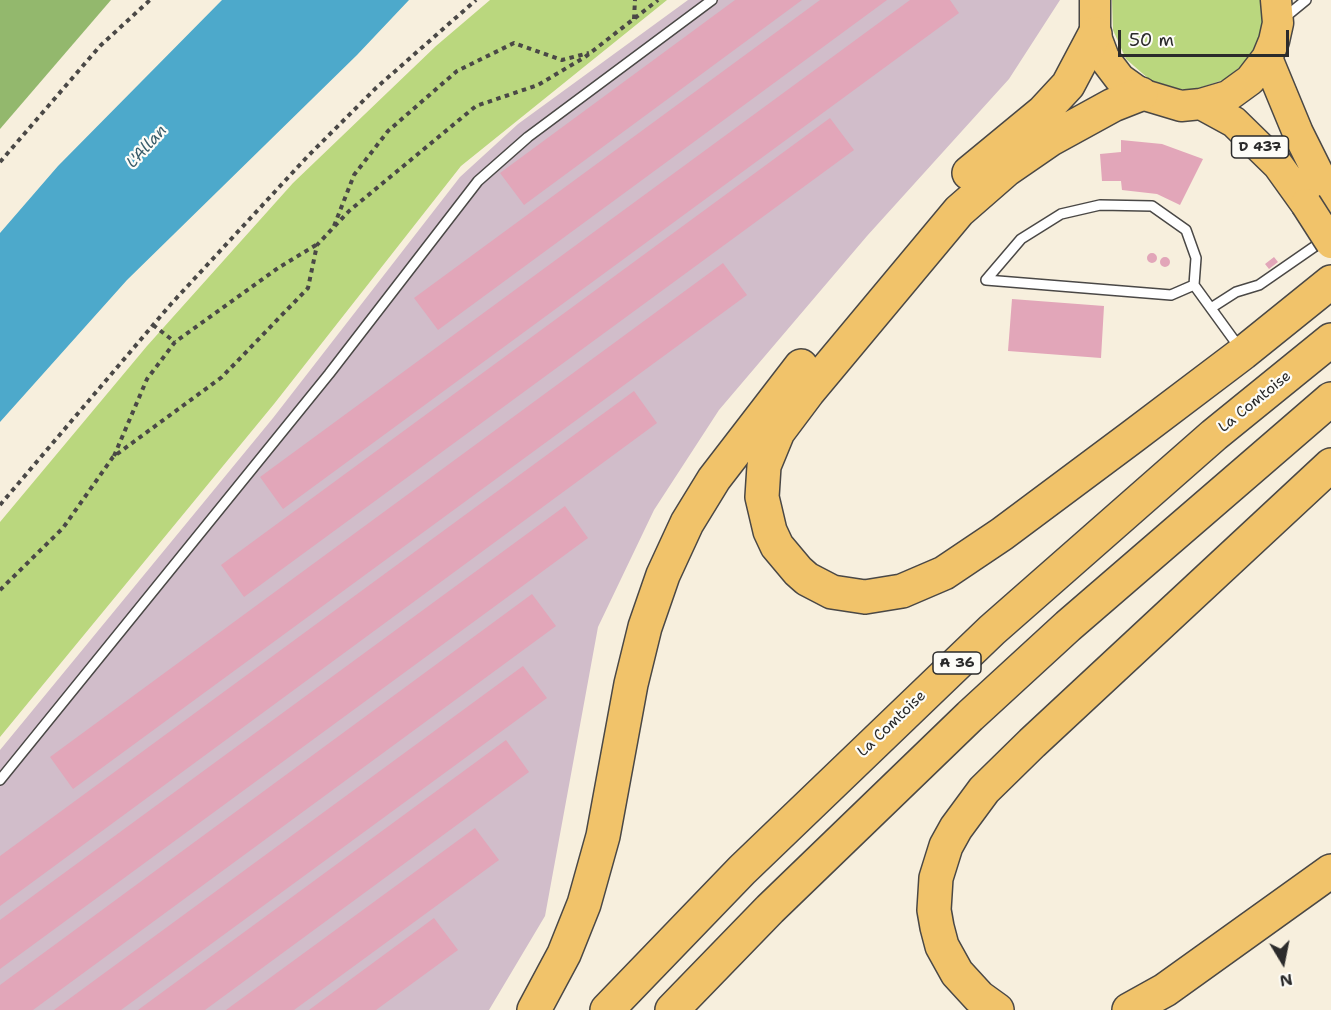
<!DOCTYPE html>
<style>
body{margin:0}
#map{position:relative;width:1331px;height:1010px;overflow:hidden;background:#f7efdd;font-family:"Shantell Sans",sans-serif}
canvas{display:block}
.north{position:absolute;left:1253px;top:932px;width:60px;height:60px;-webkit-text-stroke:4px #fdfcf7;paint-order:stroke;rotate:170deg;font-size:16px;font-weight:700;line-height:24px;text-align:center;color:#2b2b2b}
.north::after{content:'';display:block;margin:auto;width:21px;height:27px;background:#2b2b2b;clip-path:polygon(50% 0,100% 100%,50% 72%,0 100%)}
.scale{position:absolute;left:1118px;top:30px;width:171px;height:27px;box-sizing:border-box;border:3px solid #2b2b2b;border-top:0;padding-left:8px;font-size:18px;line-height:21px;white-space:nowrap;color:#2b2b2b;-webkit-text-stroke:4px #fdfcf7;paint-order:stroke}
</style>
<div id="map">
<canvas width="1331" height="1010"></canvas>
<div class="north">N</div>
<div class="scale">50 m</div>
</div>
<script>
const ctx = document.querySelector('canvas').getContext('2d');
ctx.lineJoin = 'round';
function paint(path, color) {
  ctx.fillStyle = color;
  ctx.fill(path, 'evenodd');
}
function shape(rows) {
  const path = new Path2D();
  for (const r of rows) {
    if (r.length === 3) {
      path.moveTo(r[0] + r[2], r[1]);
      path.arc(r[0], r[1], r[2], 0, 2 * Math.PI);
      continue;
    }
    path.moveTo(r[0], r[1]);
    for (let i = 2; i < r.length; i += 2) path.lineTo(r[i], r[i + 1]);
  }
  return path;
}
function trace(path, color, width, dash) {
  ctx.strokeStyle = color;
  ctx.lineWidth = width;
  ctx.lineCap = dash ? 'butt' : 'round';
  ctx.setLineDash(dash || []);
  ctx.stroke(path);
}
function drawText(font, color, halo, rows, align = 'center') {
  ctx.font = font + ' "Shantell Sans",sans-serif';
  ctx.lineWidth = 4.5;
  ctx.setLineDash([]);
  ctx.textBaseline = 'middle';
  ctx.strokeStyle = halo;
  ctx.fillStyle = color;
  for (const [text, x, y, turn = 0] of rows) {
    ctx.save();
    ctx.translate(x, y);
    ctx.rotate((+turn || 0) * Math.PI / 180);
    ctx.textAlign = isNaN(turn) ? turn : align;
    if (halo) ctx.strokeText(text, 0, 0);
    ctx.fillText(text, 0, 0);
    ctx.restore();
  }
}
paint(shape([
 [688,0,1060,0,1009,79,867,236,719,410,654,510,598,627,545,916,489,1010,0,1010,0,750,273,418,460,177,518,124]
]), '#d1bdca');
paint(shape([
 [490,0,667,0,461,166,274,404,0,737,0,522,147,346,293,183,436,46],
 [1112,0,1263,0,1263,29,1250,58,1226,79,1196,89,1180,89,1150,80,1126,59,1113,30]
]), '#bad77e');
paint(shape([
 [0,0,111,0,0,129]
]), '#93b86d');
paint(shape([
 [222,0,409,0,357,55,127,280,0,422,0,233,58,166]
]), '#4da9cb');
paint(shape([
 [735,0,802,0,524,205,500,173],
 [820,0,887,0,438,330,414,298],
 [910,0,950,0,959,13,283,509,260,477],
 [830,118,854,150,244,597,221,565],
 [1121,140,1162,144,1203,159,1180,205,1157,194,1122,190,1121,181,1102,181,1100,154,1121,152],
 [1152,258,5],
 [1274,257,1278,262,1269,269,1265,264],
 [1165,262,5],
 [723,263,747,295,73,789,50,757],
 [1012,299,1104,306,1101,358,1008,351],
 [634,391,657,423,0,906,0,856],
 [565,506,588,538,0,969,0,920],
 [532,594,556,626,33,1010,0,1010,0,985],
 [523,666,547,698,121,1010,54,1010],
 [506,740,529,772,205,1010,138,1010],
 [475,828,499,860,294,1010,226,1010],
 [434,918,458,950,376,1010,309,1010]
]), '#e2a6b9');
const service = shape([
 [1284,18,1306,0],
 [1194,285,1171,295,986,280,1021,239,1061,214,1100,205,1152,206,1186,230,1196,258,1194,285,1239,347],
 [1211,308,1236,292,1259,285,1324,240],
 [0,780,329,374,478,181,528,137,712,0]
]);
const primary = shape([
 [1095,0,1095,34,1104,58,1120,79,1141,94,1181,106,1201,104,1228,96,1250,80,1267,58,1274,41,1278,23,1276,0],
 [1267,58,1298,133,1331,199],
 [1201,104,1234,122,1278,165,1306,204]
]);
const motorway = shape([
 [1141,94,1113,105,1051,139,1006,170,959,211,808,392,778,432,764,466,762,497,770,531,777,546,798,571,807,579,832,592,865,597,902,591,944,573,1002,534,1132,437,1243,353,1331,282],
 [969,173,1043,112,1068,85,1095,34],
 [534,1010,564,954,584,904,603,836,631,684,645,627,663,575,687,523,714,479,801,366],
 [607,1010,742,870,992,630,1214,435,1331,340],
 [672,1010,770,909,970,716,1068,626,1331,399],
 [997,1010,979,997,957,973,942,946,937,927,934,910,936,878,946,846,956,828,984,790,1032,743,1331,465],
 [1129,1010,1165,990,1331,871]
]);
trace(service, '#4a4846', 12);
trace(primary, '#4a4846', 33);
trace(motorway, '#4a4846', 36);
trace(shape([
 [634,19,635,0],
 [0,162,100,46,150,0],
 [334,226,354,175,388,131,457,71,514,43,562,60,589,53],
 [153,325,175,342],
 [114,456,147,379,175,342,278,268,316,245],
 [0,505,171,304,307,157,376,88,476,0],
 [0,590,63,528,113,457,222,377,308,288,317,245,349,211,476,106,538,85,585,57,658,0]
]), '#4a4846', 4, [4.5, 4.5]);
trace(service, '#fff', 9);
trace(primary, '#f1c36a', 30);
trace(motorway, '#f1c36a', 33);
const primaryBridge = shape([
 [1306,204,1331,243]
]);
trace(primaryBridge, '#4a4846', 33, []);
trace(primaryBridge, '#f1c36a', 30);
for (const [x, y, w] of [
 [1260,147,57],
 [957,663,48]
]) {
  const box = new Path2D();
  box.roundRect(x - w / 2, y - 11, w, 22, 4.5);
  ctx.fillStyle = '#fdfcf7';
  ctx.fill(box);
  trace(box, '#2b2b2b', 1.5);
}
drawText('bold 14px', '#2b2b2b', null, [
 ["D 437",1260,147],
 ["A 36",957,663]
]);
drawText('15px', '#2b2b2b', '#fdfcf7', [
 ["La Comtoise",1255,402,-39],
 ["La Comtoise",892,724,-44]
]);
drawText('italic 16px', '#395d6b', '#fdfcf7', [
 ["L'Allan",147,147,-48]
]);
</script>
